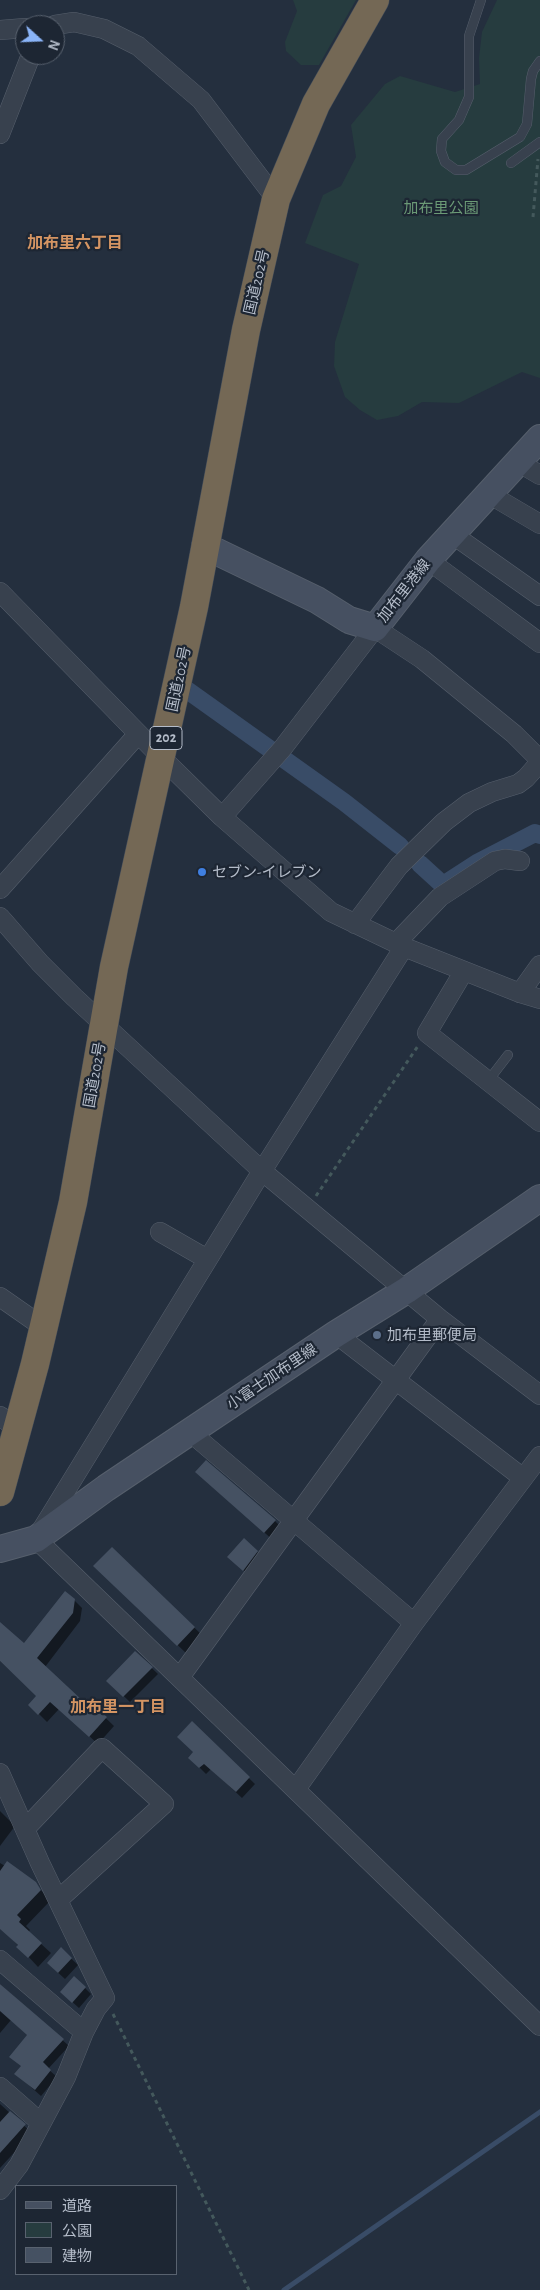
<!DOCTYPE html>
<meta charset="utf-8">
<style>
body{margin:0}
#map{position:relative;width:540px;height:2290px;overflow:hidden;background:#242f3e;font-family:"Alegreya Sans","Noto Sans JP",sans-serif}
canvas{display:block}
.legend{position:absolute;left:15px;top:2185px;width:162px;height:90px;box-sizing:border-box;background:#1d2633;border:1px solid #59626f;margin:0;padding:6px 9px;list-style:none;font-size:15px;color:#b4bcc9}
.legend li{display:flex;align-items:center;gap:10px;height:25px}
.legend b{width:25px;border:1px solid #59626f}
.north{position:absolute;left:15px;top:15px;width:50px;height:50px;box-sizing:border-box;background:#1d2633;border:1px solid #59626f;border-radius:50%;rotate:110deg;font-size:14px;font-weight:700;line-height:20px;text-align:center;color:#b4bcc9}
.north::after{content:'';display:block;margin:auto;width:18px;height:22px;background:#8ab4f8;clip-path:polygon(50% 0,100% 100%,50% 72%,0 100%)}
</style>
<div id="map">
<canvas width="540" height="2290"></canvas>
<ul class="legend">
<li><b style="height:6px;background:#465061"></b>道路</li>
<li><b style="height:14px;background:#263c3f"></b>公園</li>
<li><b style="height:14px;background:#455162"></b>建物</li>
</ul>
<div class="north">N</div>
</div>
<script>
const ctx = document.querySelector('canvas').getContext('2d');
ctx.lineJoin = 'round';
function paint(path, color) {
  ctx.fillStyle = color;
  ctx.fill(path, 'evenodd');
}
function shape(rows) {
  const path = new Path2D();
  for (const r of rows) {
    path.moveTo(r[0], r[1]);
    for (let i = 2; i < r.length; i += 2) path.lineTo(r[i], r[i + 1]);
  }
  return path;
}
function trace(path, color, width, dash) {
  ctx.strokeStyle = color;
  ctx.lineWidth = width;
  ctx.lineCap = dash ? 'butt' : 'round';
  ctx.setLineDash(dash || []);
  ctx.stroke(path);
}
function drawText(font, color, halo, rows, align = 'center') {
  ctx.font = font + ' "Alegreya Sans","Noto Sans JP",sans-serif';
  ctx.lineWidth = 4.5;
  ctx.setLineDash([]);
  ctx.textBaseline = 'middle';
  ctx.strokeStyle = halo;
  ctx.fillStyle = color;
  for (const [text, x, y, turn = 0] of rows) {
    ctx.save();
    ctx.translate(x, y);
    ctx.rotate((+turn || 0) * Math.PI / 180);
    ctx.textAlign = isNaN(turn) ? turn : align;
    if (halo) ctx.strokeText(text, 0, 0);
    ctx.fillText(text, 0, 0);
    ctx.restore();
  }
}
paint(shape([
 [293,0,356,0,319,65,301,65,286,51,285,42,297,11],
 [497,0,540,0,540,378,522,372,459,403,422,402,398,416,377,420,360,410,345,397,334,366,335,342,359,264,305,243,323,195,341,186,356,157,351,125,385,84,400,76,455,92,480,84,479,58,482,32]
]), '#263c3f');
paint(shape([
 [206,1481,275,1521,284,1530,274,1541],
 [112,1548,204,1637,187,1654,95,1566],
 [257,1552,263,1558,250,1576,235,1563],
 [74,1600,82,1608,80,1621,45,1667,83,1703,86,1699,114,1726,98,1744,59,1709,47,1722,30,1705,38,1697,0,1661,0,1623,24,1645],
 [135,1652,158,1674,130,1702,108,1681],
 [192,1723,255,1784,242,1798,211,1769,206,1774,190,1758,195,1752],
 [0,1811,15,1826,0,1846],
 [0,1863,36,1884,50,1901,26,1926,30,1930,28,1932,51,1953,38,1967,0,1926],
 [61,1949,78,1965,65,1979,54,1969],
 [0,1984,69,2046,48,2069,57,2077,41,2096,23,2080,22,2067,28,2035,11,2020,0,2033],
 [85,1988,91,1994,79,2008,68,1998],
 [0,2104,32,2133,0,2168]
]), '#0007');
trace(shape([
 [284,2290,540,2112]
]), '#394c67', 5);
trace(shape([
 [187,690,344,802,400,846],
 [420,864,443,885,477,863,535,833,540,835]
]), '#394c67', 18);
paint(shape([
 [206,1460,276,1520,264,1533,195,1472],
 [244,1538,258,1551,243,1571,227,1557],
 [112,1547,195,1627,177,1646,93,1566],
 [65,1591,75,1599,73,1613,37,1658,83,1701,86,1698,107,1717,89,1737,50,1702,38,1715,28,1705,36,1696,0,1661,0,1622,24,1643],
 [135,1651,153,1667,123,1697,106,1681],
 [192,1721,250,1777,236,1792,204,1764,199,1768,188,1758,193,1752,177,1737],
 [7,1861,36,1882,41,1890,17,1915,21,1919,19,1922,42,1943,28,1958,16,1947,18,1945,0,1929,0,1871],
 [61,1947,72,1958,58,1973,47,1963],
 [74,1976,86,1987,72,2003,60,1992],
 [0,1984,64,2039,43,2062,51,2070,35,2090,14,2074,21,2066,9,2057,27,2035,0,2011],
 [10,2111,26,2124,0,2153,0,2122]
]), '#455162');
const lane = shape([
 [481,0,469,36,469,97,459,120,442,139,441,151,445,162,456,170,466,170,520,137,527,124,531,79,533,71,540,61],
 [511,163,540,142],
 [488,1081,508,1055]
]);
const street = shape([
 [55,25,74,22,104,29,138,46,201,100,276,199],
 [0,30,25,28],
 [0,134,31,55],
 [518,462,540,475],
 [489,494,540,524],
 [452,534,540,596],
 [428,560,540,643],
 [0,592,162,758,222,817,331,912,404,947,520,993,540,999],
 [222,817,282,749,375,628,422,659,514,734,540,760],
 [0,889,138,734],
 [0,917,40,963,74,997,262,1171,440,1319,540,1395],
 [355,924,399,866,444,822,469,803,492,792,518,784,526,778,540,762],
 [396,943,440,897,495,861,505,859,520,861],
 [404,947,262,1171,36,1539,540,2026],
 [464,971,427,1033,540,1122],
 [520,993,540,965],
 [160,1232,207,1259],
 [0,1297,43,1327],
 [336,1334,523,1478],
 [0,1416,17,1429],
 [190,1432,414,1623],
 [180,1677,440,1319],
 [0,1773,40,1863,105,1998,96,2009,84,2032,66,2077,19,2165,0,2190],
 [296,1789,414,1623,540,1456],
 [25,1829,102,1748,164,1804,58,1900],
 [0,1960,84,2032],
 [0,2087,41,2123]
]);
const secondary = shape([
 [205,546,317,600,349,620,375,628,428,560,540,438],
 [0,1549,36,1539,106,1488,336,1334,407,1290,540,1198]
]);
const highway = shape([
 [0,1492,35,1364,73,1202,114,967,194,607,246,330,276,199,316,104,375,0]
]);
trace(lane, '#565f6c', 10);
trace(street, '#565f6c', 20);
trace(secondary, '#565f6c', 28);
trace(highway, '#434c59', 29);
trace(shape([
 [533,217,538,159],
 [316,1196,418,1046],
 [113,2014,249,2290]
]), '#44595c', 3, [4, 4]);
trace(lane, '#38414e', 9);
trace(street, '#38414e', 19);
trace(secondary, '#465061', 26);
trace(highway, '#746855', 28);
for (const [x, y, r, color] of [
 [202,872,5,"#3f7fe0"],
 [377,1335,5,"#5c6f8a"]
]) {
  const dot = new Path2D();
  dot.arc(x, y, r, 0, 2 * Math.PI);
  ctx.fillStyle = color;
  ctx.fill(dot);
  trace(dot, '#1d2633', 2);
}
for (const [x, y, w] of [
 [166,738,32]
]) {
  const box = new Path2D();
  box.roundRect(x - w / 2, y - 11.5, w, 23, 4);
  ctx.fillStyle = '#1d2633';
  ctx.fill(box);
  trace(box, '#b4bcc9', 1);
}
drawText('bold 14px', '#b4bcc9', null, [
 ["202",166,738]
]);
drawText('15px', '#6b9a76', '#1d2633', [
 ["加布里公園",441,208]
]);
drawText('15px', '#b4bcc9', '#1d2633', [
 ["国道202号",257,282,-77],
 ["加布里港線",404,591,-52],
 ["国道202号",179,679,-78],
 ["国道202号",95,1075,-80],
 ["小富士加布里線",272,1377,-34]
]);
drawText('15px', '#b4bcc9', '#1d2633', [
 ["セブン-イレブン",212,872],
 ["加布里郵便局",387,1335]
], 'left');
drawText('bold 16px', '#d59563', '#1d2633', [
 ["加布里六丁目",75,243],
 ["加布里一丁目",118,1707]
]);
</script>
